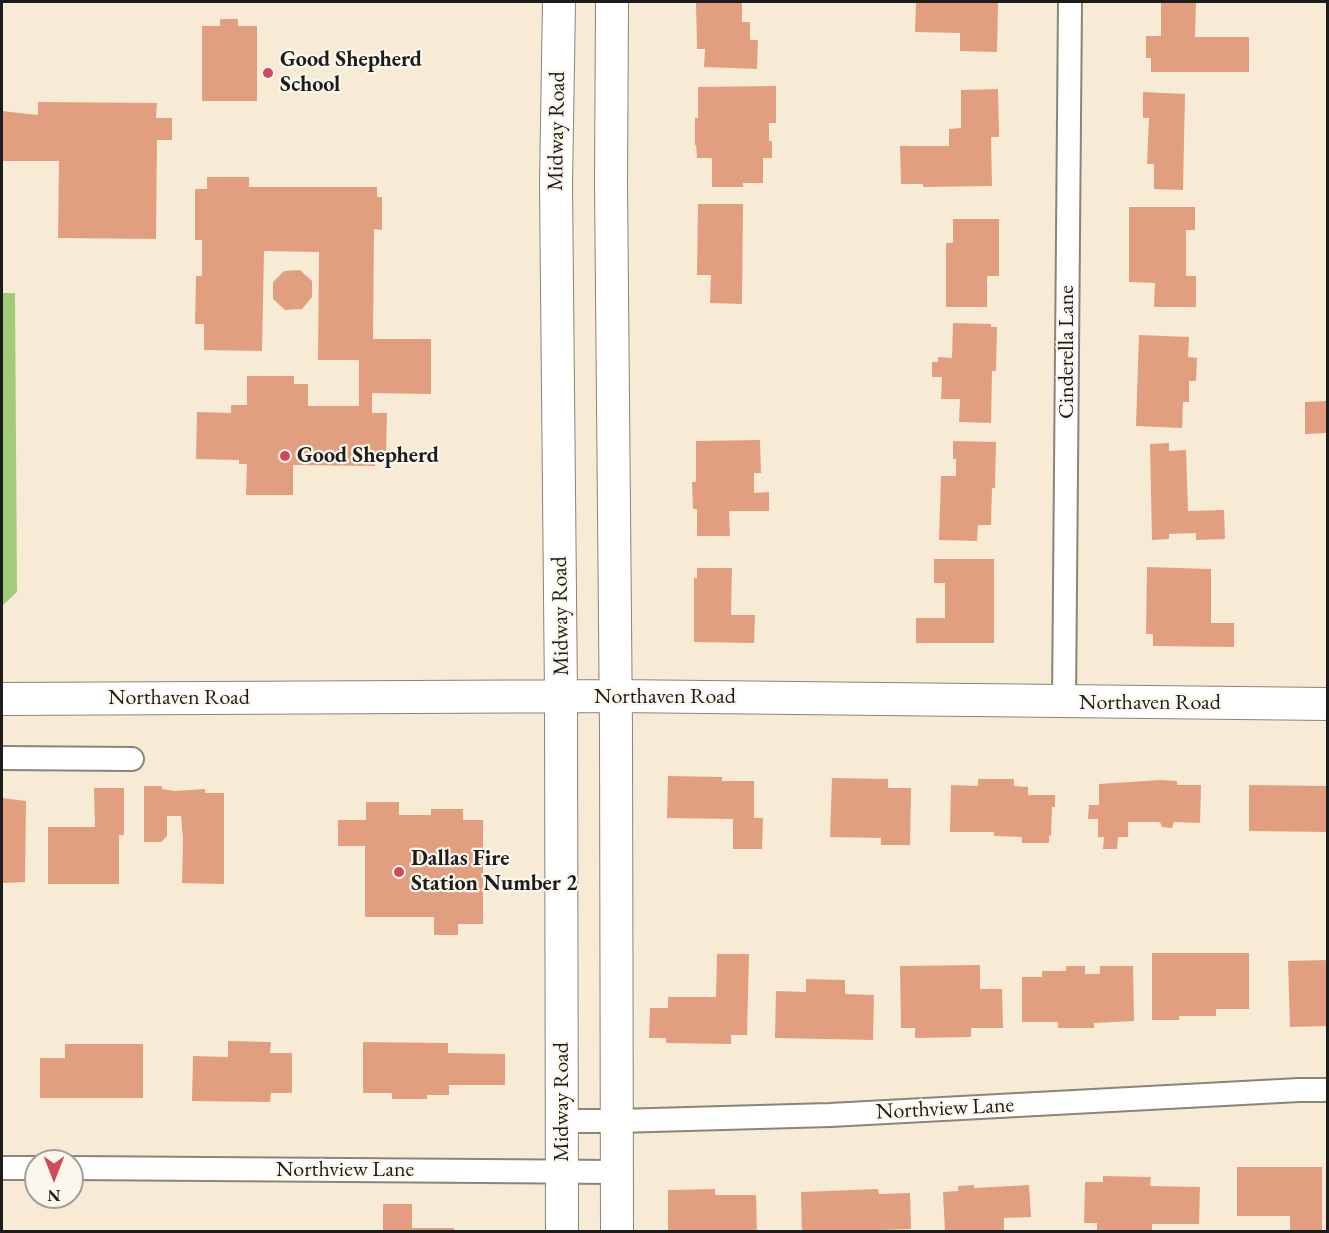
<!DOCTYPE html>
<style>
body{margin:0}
#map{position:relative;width:1329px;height:1233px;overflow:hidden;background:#f7ebd6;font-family:"EB Garamond",serif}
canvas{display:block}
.frame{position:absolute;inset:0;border:3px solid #1c1c1c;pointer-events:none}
.north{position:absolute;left:24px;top:1149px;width:60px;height:60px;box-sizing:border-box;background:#fbf7ec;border:2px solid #a29f99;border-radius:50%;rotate:180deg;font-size:16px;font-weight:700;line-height:24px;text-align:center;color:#1c1c1c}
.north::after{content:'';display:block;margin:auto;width:21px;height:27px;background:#d1495b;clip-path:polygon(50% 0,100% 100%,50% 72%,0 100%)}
</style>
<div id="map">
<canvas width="1329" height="1233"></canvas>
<div class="frame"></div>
<div class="north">N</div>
</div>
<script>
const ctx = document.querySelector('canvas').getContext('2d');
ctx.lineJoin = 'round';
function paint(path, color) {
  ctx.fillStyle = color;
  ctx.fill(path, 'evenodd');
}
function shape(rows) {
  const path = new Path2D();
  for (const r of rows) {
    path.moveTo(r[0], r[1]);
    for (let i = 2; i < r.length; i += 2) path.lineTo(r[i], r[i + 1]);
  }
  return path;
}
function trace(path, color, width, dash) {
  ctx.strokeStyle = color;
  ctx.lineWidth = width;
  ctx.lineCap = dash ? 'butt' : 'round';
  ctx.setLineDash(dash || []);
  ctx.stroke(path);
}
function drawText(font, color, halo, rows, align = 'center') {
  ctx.font = font + ' "EB Garamond",serif';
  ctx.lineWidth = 4.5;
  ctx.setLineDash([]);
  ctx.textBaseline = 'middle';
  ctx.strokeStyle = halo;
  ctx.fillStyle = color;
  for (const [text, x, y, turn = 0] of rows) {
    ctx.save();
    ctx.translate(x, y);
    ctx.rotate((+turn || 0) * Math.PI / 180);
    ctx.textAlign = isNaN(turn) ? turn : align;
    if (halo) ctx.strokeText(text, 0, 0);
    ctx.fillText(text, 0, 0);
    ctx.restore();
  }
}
paint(shape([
 [2,293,15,293,17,592,2,606]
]), '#a2cc79');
paint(shape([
 [696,2,742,2,742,22,750,22,750,40,758,40,757,69,704,67,705,49,697,49],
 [916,2,998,2,997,52,960,51,960,33,915,32],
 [1161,2,1196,2,1195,37,1249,37,1249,72,1151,72,1151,58,1146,58,1146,36,1161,36],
 [220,19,238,19,238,26,257,26,257,101,202,101,202,26,220,26],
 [776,86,776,123,769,123,769,141,772,141,772,158,763,158,763,183,743,183,743,187,712,187,712,158,697,158,696,145,695,145,695,118,698,118,698,87],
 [998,89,999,137,991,137,992,186,923,187,923,184,901,184,900,146,949,146,949,129,961,128,961,90],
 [1143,92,1185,94,1183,190,1154,189,1154,164,1147,164,1149,118,1143,118],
 [38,102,157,103,156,118,172,118,172,140,157,140,156,239,58,238,59,161,2,161,2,111,38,115],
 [207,177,249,177,249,187,377,187,377,197,382,197,382,230,374,229,373,339,431,339,431,394,372,393,372,413,387,413,386,458,375,458,375,466,293,465,293,495,246,495,247,464,239,464,239,460,196,459,197,412,231,413,231,405,247,405,247,376,294,376,294,384,308,384,308,406,359,406,359,360,318,360,319,252,264,251,262,351,204,350,204,324,195,324,196,276,202,276,202,240,195,240,195,189,207,189],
 [698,204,743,204,742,304,710,303,711,275,697,275],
 [1129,207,1195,207,1195,230,1186,230,1186,276,1196,276,1196,307,1154,307,1155,283,1129,282],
 [953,219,999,219,999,276,987,276,987,307,946,307,946,243,953,243],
 [300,270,312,281,312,297,302,309,285,310,273,299,273,282,284,271],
 [953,323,991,324,991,327,997,327,996,371,992,371,991,423,959,422,960,399,941,399,942,377,932,377,932,362,938,362,938,357,952,358],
 [1139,335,1189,337,1188,357,1197,358,1196,381,1189,381,1189,402,1183,402,1182,428,1136,426],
 [1328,401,1328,433,1305,434,1305,402],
 [760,440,761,473,754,473,754,493,769,492,769,511,729,511,730,536,697,536,697,509,693,509,692,482,696,482,696,441],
 [953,441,996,442,995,488,992,488,991,525,978,525,977,541,939,540,941,476,956,476,956,459,953,459],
 [1169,443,1169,451,1186,450,1188,511,1224,510,1225,539,1196,540,1196,533,1169,534,1169,539,1152,540,1150,444],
 [934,559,994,559,994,643,916,643,916,618,945,618,945,583,934,583],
 [1147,567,1211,569,1211,623,1234,623,1234,647,1153,646,1153,634,1146,634],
 [697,568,732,568,731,615,755,615,754,643,694,642,694,578,697,578],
 [668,776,722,777,722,781,754,781,754,818,763,818,762,849,733,849,733,819,667,818],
 [832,778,888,779,888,788,911,788,910,845,881,845,881,838,830,837],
 [978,779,1014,779,1014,786,1028,787,1028,795,1055,795,1055,807,1052,807,1051,836,1049,835,1049,843,1022,843,1022,837,994,836,994,832,950,832,951,785,978,786],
 [1160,780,1177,781,1177,785,1201,785,1200,823,1174,822,1172,828,1162,827,1160,822,1128,822,1128,837,1118,837,1117,849,1103,849,1104,837,1098,837,1098,819,1088,819,1089,805,1099,805,1099,784],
 [1249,785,1328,786,1328,832,1249,831],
 [144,786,162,786,162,789,175,791,205,789,205,793,224,793,224,884,182,883,183,839,181,816,167,816,167,836,161,842,144,842],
 [94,788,124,788,124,835,119,835,119,884,48,884,48,827,95,827],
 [2,798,26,801,25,882,2,883],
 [366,802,399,802,399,815,431,815,431,809,463,809,463,820,483,820,483,924,458,924,458,935,434,935,434,917,365,917,365,846,338,846,338,820,366,820],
 [1152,953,1249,953,1249,1009,1216,1009,1216,1016,1179,1016,1179,1020,1152,1020],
 [717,954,749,954,747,1035,731,1035,731,1044,666,1043,666,1038,649,1038,650,1008,668,1008,668,997,716,997],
 [1328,960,1328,1026,1290,1027,1288,961],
 [980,965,980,989,1002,989,1003,1028,971,1028,971,1037,915,1038,915,1028,901,1028,900,966],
 [1066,966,1085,966,1085,974,1100,974,1100,966,1133,966,1134,1021,1094,1023,1094,1028,1058,1028,1058,1022,1022,1022,1022,977,1042,977,1042,971,1066,971],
 [806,979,845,980,845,994,874,995,873,1040,775,1038,776,991,806,992],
 [228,1041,271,1042,270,1053,292,1053,292,1093,271,1093,270,1102,192,1101,193,1056,228,1057],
 [363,1042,448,1043,448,1053,505,1054,505,1085,449,1085,449,1095,427,1095,427,1099,392,1099,392,1093,363,1093],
 [65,1044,143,1044,143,1098,40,1098,40,1058,65,1058],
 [1237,1167,1322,1167,1322,1232,1290,1232,1290,1216,1237,1216],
 [1103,1176,1151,1177,1150,1186,1200,1187,1199,1224,1152,1224,1152,1232,1097,1232,1097,1223,1084,1223,1085,1182,1103,1182],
 [974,1185,974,1188,1029,1185,1031,1217,1004,1218,1004,1232,945,1232,943,1192,958,1191,958,1186],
 [715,1189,715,1195,756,1195,757,1232,668,1232,668,1190],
 [878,1189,879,1194,910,1193,911,1229,881,1230,881,1232,802,1232,801,1192],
 [383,1204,412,1204,412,1228,454,1228,454,1232,383,1231]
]), '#e29f80');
const street = shape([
 [1064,702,1070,2],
 [2,758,132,759],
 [562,1121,617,1121,830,1115,1299,1090,1328,1090],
 [2,1168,36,1168],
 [72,1168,617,1172]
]);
const secondary = shape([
 [559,2,556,184,561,697,562,1232],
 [612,2,611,183,616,730,617,1232],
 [2,699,616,696,1328,704]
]);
trace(street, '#8a8479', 26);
trace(secondary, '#8a8479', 34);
trace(street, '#fff', 22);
trace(secondary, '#fff', 32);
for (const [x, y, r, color] of [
 [268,73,6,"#d1495b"],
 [285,456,6,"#d1495b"],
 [399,872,6,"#d1495b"]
]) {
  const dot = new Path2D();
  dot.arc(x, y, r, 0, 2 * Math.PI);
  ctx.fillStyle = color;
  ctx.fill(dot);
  trace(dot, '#fbf7ec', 2);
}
drawText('bold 22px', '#1c1c1c', '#fbf7ec', [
 ["Good Shepherd",280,60],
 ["School",280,85],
 ["Good Shepherd",297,456],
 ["Dallas Fire",411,859],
 ["Station Number 2",411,884]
], 'left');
drawText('22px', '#1c1c1c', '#fbf7ec', [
 ["Midway Road",557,131,-89],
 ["Cinderella Lane",1067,352,-90],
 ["Midway Road",561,616,-91],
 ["Northaven Road",665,697],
 ["Northaven Road",179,698],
 ["Northaven Road",1150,703],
 ["Midway Road",562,1102,-90],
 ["Northview Lane",945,1109,-3],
 ["Northview Lane",345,1170]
]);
</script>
